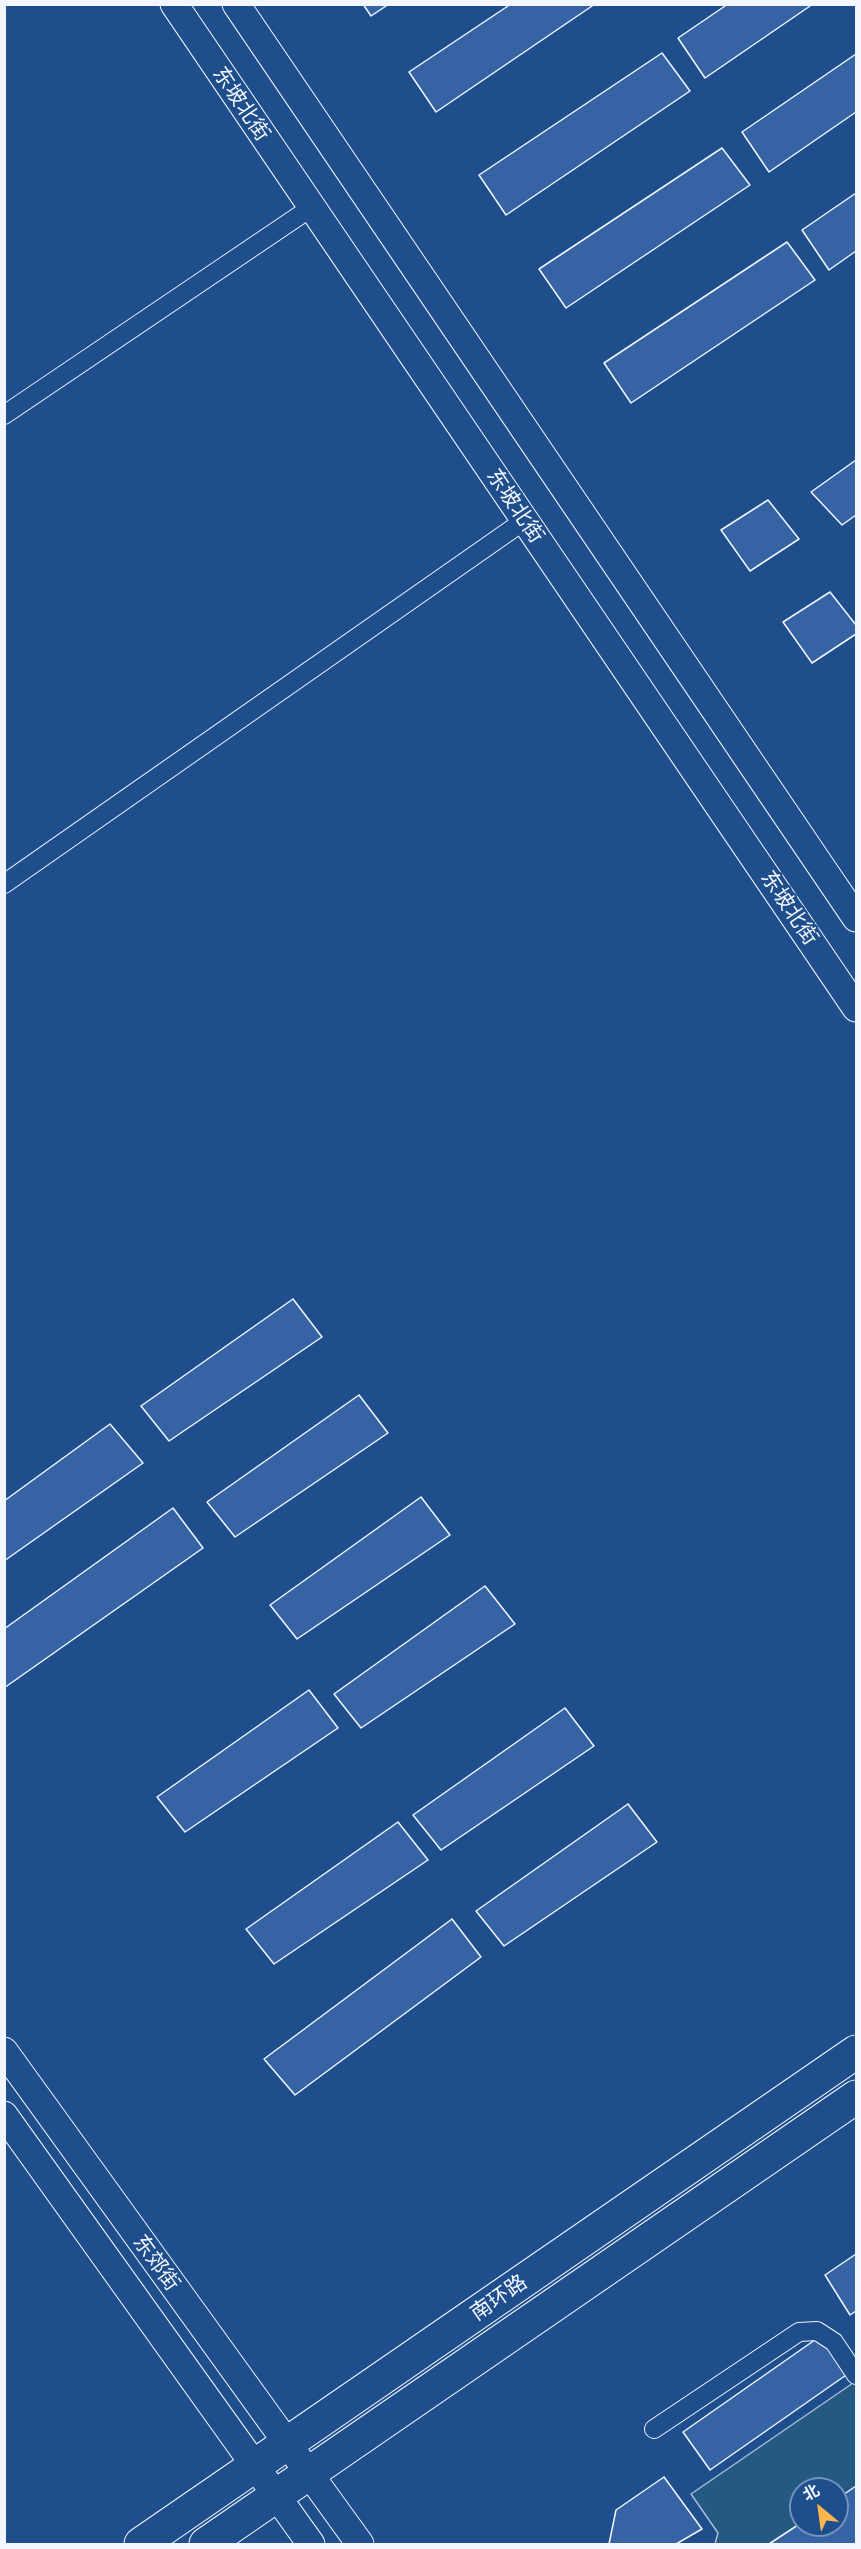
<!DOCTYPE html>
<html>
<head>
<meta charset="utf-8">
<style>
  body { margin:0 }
  #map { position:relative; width:861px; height:2549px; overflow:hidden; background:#1f4e8c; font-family:"Alegreya Sans","Noto Sans SC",sans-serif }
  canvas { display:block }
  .frame { position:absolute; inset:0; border:6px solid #f2f6ff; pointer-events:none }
  .north { position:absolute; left:789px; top:2477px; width:60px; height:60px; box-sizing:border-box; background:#1f4e8c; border:2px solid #7391ba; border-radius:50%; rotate:331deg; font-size:16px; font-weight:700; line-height:24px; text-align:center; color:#f2f6ff }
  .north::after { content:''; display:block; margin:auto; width:21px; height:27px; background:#ffb74d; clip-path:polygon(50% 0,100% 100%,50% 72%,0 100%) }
</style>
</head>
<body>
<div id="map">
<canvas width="861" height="2549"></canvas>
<div class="frame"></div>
<div class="north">北</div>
</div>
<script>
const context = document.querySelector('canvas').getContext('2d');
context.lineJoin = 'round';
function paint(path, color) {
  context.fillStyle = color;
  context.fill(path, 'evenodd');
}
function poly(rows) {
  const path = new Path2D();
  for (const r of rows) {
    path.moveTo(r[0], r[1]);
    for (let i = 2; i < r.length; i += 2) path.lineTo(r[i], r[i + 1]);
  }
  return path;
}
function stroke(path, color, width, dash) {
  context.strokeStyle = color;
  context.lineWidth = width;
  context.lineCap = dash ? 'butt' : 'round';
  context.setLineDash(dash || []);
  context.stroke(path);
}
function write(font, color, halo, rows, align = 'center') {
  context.font = font + ' "Alegreya Sans","Noto Sans SC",sans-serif';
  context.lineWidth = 4.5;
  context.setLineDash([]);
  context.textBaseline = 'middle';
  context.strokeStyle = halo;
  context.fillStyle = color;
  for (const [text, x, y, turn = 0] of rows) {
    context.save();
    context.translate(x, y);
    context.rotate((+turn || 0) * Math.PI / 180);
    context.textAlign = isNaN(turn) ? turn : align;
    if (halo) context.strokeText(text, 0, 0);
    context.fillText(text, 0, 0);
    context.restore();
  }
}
const green = poly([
  [856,2381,856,2544,715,2544,718,2533,691,2494,856,2381],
  [801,2489,837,2489,837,2525,801,2525,801,2489]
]);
paint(green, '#245a82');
stroke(green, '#a8bbd7', 1.5);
const building = poly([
  [363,4,389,4,371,16,363,4],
  [511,4,595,4,436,112,409,72,511,4],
  [728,4,813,4,705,78,678,38,728,4],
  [662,53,690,91,506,215,479,175,662,53],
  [856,54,856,112,769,172,742,132,856,54],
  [722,148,750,185,566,308,539,269,722,148],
  [856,193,856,251,829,270,802,230,856,193],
  [787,242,815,280,631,403,604,363,787,242],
  [856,460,856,515,842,525,811,492,856,460],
  [768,500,799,539,750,571,721,530,768,500],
  [830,592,856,625,856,634,812,663,783,622,830,592],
  [293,1299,322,1337,169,1441,141,1406,293,1299],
  [359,1395,388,1433,235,1537,207,1502,359,1395],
  [110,1424,143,1463,4,1561,4,1501,110,1424],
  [421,1497,450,1535,297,1639,270,1605,421,1497],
  [173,1508,203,1548,4,1688,4,1629,173,1508],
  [485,1586,515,1624,361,1728,334,1694,485,1586],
  [309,1690,338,1728,185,1832,157,1797,309,1690],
  [565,1708,594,1746,441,1850,413,1815,565,1708],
  [628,1804,657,1842,504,1946,476,1911,628,1804],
  [398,1822,428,1860,274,1964,246,1929,398,1822],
  [452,1919,481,1957,295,2095,264,2059,452,1919],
  [856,2254,856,2311,850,2315,825,2275,856,2254],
  [822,2335,849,2373,710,2470,683,2432,822,2335],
  [664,2477,702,2529,676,2544,609,2544,616,2510,664,2477],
  [856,2486,856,2544,769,2544,801,2523,837,2525,837,2499,856,2486]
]);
paint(building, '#3563a3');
stroke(building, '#f2f6ff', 1.5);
const street = poly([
  [4,415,312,207],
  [4,884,525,520],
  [654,2429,799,2332,817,2331,834,2342,856,2375]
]);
const secondary = poly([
  [174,4,856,1008],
  [236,4,856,918],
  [4,2051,360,2544],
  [4,2115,311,2544]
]);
const highway = poly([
  [141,2544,856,2052],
  [206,2544,856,2097]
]);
stroke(street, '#f2f6ff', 20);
stroke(secondary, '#f2f6ff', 29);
stroke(highway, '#f2f6ff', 35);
stroke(street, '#1f4e8c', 18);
stroke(secondary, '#1f4e8c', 27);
stroke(highway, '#1f4e8c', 33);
write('21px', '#f2f6ff', '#1f4e8c', [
  ["东坡北街",241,104,56],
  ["东坡北街",515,506,56],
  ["东坡北街",789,908,56],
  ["东郊街",156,2263,54],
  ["南环路",499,2298,-35]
]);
</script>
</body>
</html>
